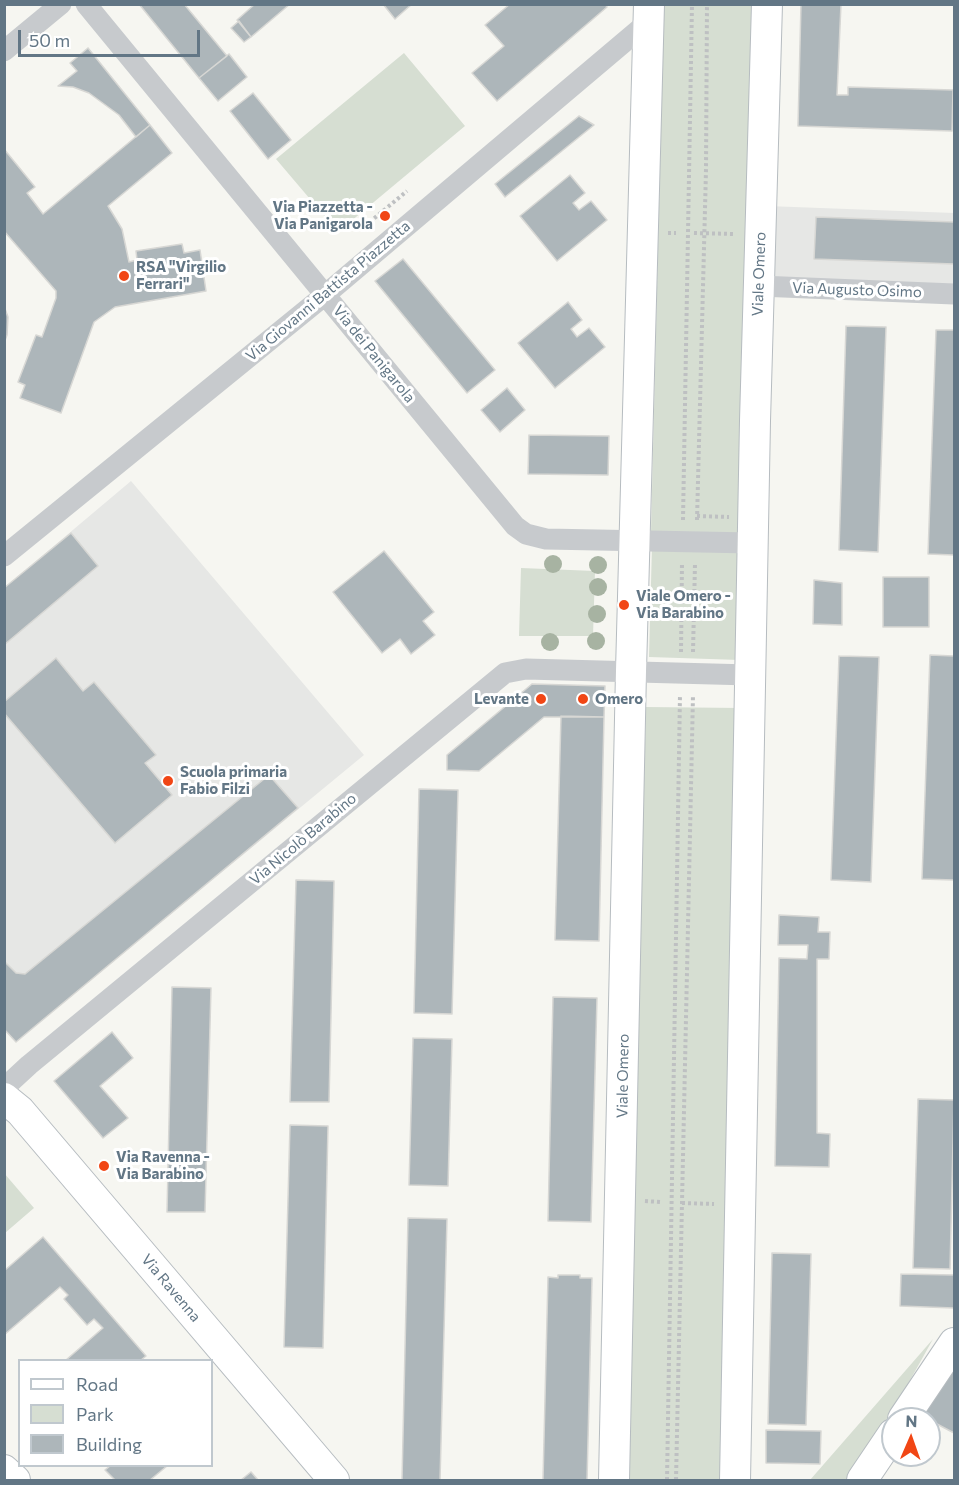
<!DOCTYPE html>
<html>
<head>
<meta charset="utf-8">
<style>
  body { margin:0 }
  #map { position:relative; width:959px; height:1485px; overflow:hidden; background:#f6f6f1; font-family:Commissioner,sans-serif }
  canvas { display:block }
  .frame { position:absolute; inset:0; border:6px solid #627685; pointer-events:none }
  .legend { position:absolute; left:18px; top:1359px; width:195px; height:108px; box-sizing:border-box; background:#fff; border:2px solid #c0c8ce; margin:0; padding:8px 10px; list-style:none; font-size:18px; color:#627685 }
  .legend li { display:flex; align-items:center; gap:12px; height:30px }
  .legend b { width:30px; border:2px solid #c0c8ce }
  .north { position:absolute; left:881px; top:1407px; width:60px; height:60px; box-sizing:border-box; background:#fff; border:2px solid #c0c8ce; border-radius:50%; rotate:2deg; font-size:16px; font-weight:700; line-height:24px; text-align:center; color:#627685 }
  .north::after { content:''; display:block; margin:auto; width:21px; height:27px; background:#f14615; clip-path:polygon(50% 0,100% 100%,50% 72%,0 100%) }
  .scale { position:absolute; left:18px; top:30px; width:182px; height:27px; box-sizing:border-box; border:3px solid #627685; border-top:0; padding-left:8px; font-size:18px; line-height:21px; white-space:nowrap; color:#627685; -webkit-text-stroke:4px #fff; paint-order:stroke }
</style>
</head>
<body>
<div id="map">
<canvas width="959" height="1485"></canvas>
<div class="frame"></div>
<ul class="legend">
<li><b style="height:8px;background:#fff"></b>Road</li>
<li><b style="height:16px;background:#d6ded2"></b>Park</li>
<li><b style="height:16px;background:#adb6ba"></b>Building</li>
</ul>
<div class="north">N</div>
<div class="scale">50 m</div>
</div>
<script>
const context = document.querySelector('canvas').getContext('2d');
context.lineJoin = 'round';
function paint(path, color) {
  context.fillStyle = color;
  context.fill(path, 'evenodd');
}
function poly(rows) {
  const path = new Path2D();
  for (const r of rows) {
    path.moveTo(r[0], r[1]);
    for (let i = 2; i < r.length; i += 2) path.lineTo(r[i], r[i + 1]);
  }
  return path;
}
function stroke(path, color, width, dash) {
  context.strokeStyle = color;
  context.lineWidth = width;
  context.lineCap = dash ? 'butt' : 'round';
  context.setLineDash(dash || []);
  context.stroke(path);
}
function write(font, color, halo, rows, align = 'center') {
  context.font = font + ' Commissioner,sans-serif';
  context.lineWidth = 6;
  context.setLineDash([]);
  context.textBaseline = 'middle';
  context.strokeStyle = halo;
  context.fillStyle = color;
  for (const [text, x, y, turn = 0] of rows) {
    context.save();
    context.translate(x, y);
    context.rotate((+turn || 0) * Math.PI / 180);
    context.textAlign = isNaN(turn) ? turn : align;
    if (halo) context.strokeText(text, 0, 0);
    context.fillText(text, 0, 0);
    context.restore();
  }
}
paint(poly([
  [767,206,954,213,954,289,765,282],
  [131,481,364,755,16,1042,4,1029,4,588]
]), '#e6e7e5');
paint(poly([
  [664,5,756,5,744,534,651,531],
  [404,53,465,126,338,232,276,159],
  [652,546,743,549,740,660,649,657],
  [521,568,595,571,593,636,519,636],
  [646,707,741,708,725,1480,625,1480],
  [4,1173,34,1208,5,1233,4,1233],
  [933,1339,889,1418,848,1480,810,1480]
]), '#d6ded2');
const building = poly([
  [139,4,184,4,227,56,199,78,139,4],
  [255,4,290,4,251,37,237,20,255,4],
  [383,4,412,4,395,19,383,4],
  [510,4,605,4,607,7,497,101,472,73,504,46,485,25,510,4],
  [801,4,841,4,837,95,848,95,848,87,953,90,952,131,798,126,801,4],
  [239,21,251,37,244,42,231,28,239,21],
  [88,48,150,125,136,137,119,115,89,93,73,87,58,86,77,71,70,63,88,48],
  [229,54,247,77,218,101,199,78,229,54],
  [253,93,291,140,268,159,230,111,253,93],
  [579,116,594,125,505,197,495,184,579,116],
  [150,125,172,153,108,206,122,229,129,262,137,260,136,251,182,244,184,253,200,250,206,291,115,307,94,322,61,413,20,398,25,385,18,382,36,335,42,337,56,298,56,291,4,231,4,149,35,187,27,193,43,214,150,125],
  [570,175,585,193,573,203,579,210,591,201,607,220,557,261,520,216,570,175],
  [816,217,954,222,954,264,814,259,816,217],
  [403,259,495,370,467,393,375,281,403,259],
  [568,302,582,320,571,329,577,337,589,328,605,347,555,388,518,343,568,302],
  [4,306,8,317,7,335,4,343,4,306],
  [846,326,886,327,878,552,839,550,846,326],
  [936,330,954,330,954,555,928,554,936,330],
  [507,388,525,410,500,432,481,410,507,388],
  [529,435,609,436,608,475,528,474,529,435],
  [71,533,98,566,4,645,4,588,71,533],
  [384,551,434,612,423,621,435,635,411,654,400,639,382,653,333,592,384,551],
  [883,577,929,577,929,627,883,627,883,577],
  [814,580,842,583,842,625,813,624,814,580],
  [930,655,954,656,954,880,922,879,930,655],
  [839,656,879,657,871,882,831,880,839,656],
  [56,658,83,691,94,682,156,755,145,763,172,795,115,843,4,713,4,702,56,658],
  [532,684,605,686,604,717,544,717,479,771,447,770,447,755,532,684],
  [561,716,604,717,599,941,555,940,561,716],
  [269,775,298,808,16,1042,4,1029,4,961,16,973,25,974,269,775],
  [419,789,458,790,452,1014,414,1013,419,789],
  [296,880,334,881,329,1102,290,1102,296,880],
  [779,915,819,917,818,932,830,932,829,959,817,959,817,1133,830,1134,829,1167,775,1166,779,958,807,959,808,945,778,945,779,915],
  [172,987,211,988,205,1212,167,1212,172,987],
  [553,997,597,998,591,1222,548,1221,553,997],
  [112,1032,133,1058,100,1086,128,1118,103,1138,54,1081,112,1032],
  [413,1038,452,1039,448,1186,409,1185,413,1038],
  [918,1099,954,1100,950,1269,913,1268,918,1099],
  [290,1125,328,1126,323,1348,284,1347,290,1125],
  [408,1218,447,1219,440,1480,402,1480,408,1218],
  [43,1237,146,1356,141,1360,66,1360,103,1328,94,1319,87,1325,64,1299,68,1295,60,1287,4,1335,4,1271,43,1237],
  [772,1253,811,1254,806,1425,768,1424,772,1253],
  [901,1274,954,1275,954,1308,900,1306,901,1274],
  [558,1275,580,1275,580,1278,592,1278,587,1480,543,1480,548,1277,558,1278,558,1275],
  [954,1364,954,1433,920,1415,954,1364],
  [766,1430,821,1431,820,1464,766,1463,766,1430],
  [110,1466,167,1466,150,1480,115,1480,105,1470,110,1466],
  [251,1472,258,1480,241,1480,251,1472]
]);
paint(building, '#adb6ba');
stroke(building, '#d7d7d4', 1.5);
const secondary = poly([
  [4,1098,20,1111,334,1480],
  [903,1419,954,1343],
  [4,1470,15,1480],
  [614,1480,631,671,649,4],
  [735,1480,755,421,767,4],
  [862,1480,893,1434]
]);
stroke(secondary, '#b6bcc0', 32);
stroke(poly([
  [365,226,407,191],
  [668,233,676,233],
  [694,233,735,234],
  [697,516,729,517],
  [683,520,692,4],
  [697,520,706,170,707,4],
  [681,652,682,563],
  [693,652,695,564],
  [645,1201,660,1202],
  [682,1203,714,1204],
  [667,1480,680,695],
  [676,1480,693,695]
]), '#bec0c2', 4, [3, 3]);
stroke(poly([
  [86,4,515,526,526,534,546,539,752,543],
  [4,51,61,4],
  [759,286,954,294],
  [4,556,325,295,648,22],
  [4,1088,29,1065,505,673,526,669,750,675]
]), '#c7cacd', 21);
stroke(secondary, '#fff', 30);
context.fillStyle = '#a7b3a2';
for (const [x, y] of [
  [553,564],
  [598,565],
  [598,587],
  [597,614],
  [596,641],
  [550,642]
]) {
  context.beginPath();
  context.arc(x, y, 9, 0, 2 * Math.PI);
  context.fill();
}
for (const [x, y, r, color] of [
  [385,216,6,"#f14615"],
  [124,276,6,"#f14615"],
  [624,605,6,"#f14615"],
  [541,699,6,"#f14615"],
  [583,699,6,"#f14615"],
  [168,781,6,"#f14615"],
  [104,1166,6,"#f14615"]
]) {
  const dot = new Path2D();
  dot.arc(x, y, r, 0, 2 * Math.PI);
  context.fillStyle = color;
  context.fill(dot);
  stroke(dot, '#fff', 2);
}
write('bold 15px', '#627685', '#fff', [
  ["Via Piazzetta -",373,207,"right"],
  ["Via Panigarola",373,224,"right"],
  ["RSA \"Virgilio",136,267],
  ["Ferrari\"",136,284],
  ["Viale Omero -",636,596],
  ["Via Barabino",636,613],
  ["Levante",529,699,"right"],
  ["Omero",595,699],
  ["Scuola primaria",180,772],
  ["Fabio Filzi",180,789],
  ["Via Ravenna -",116,1157],
  ["Via Barabino",116,1174]
], 'left');
write('15px', '#627685', '#fff', [
  ["Viale Omero",759,274,-88],
  ["Via Augusto Osimo",857,290,2],
  ["Via Giovanni Battista Piazzetta",328,291,-40],
  ["Via dei Panigarola",374,354,51],
  ["Via Nicolò Barabino",303,839,-40],
  ["Viale Omero",623,1076,-89],
  ["Via Ravenna",171,1288,50]
]);
</script>
</body>
</html>
